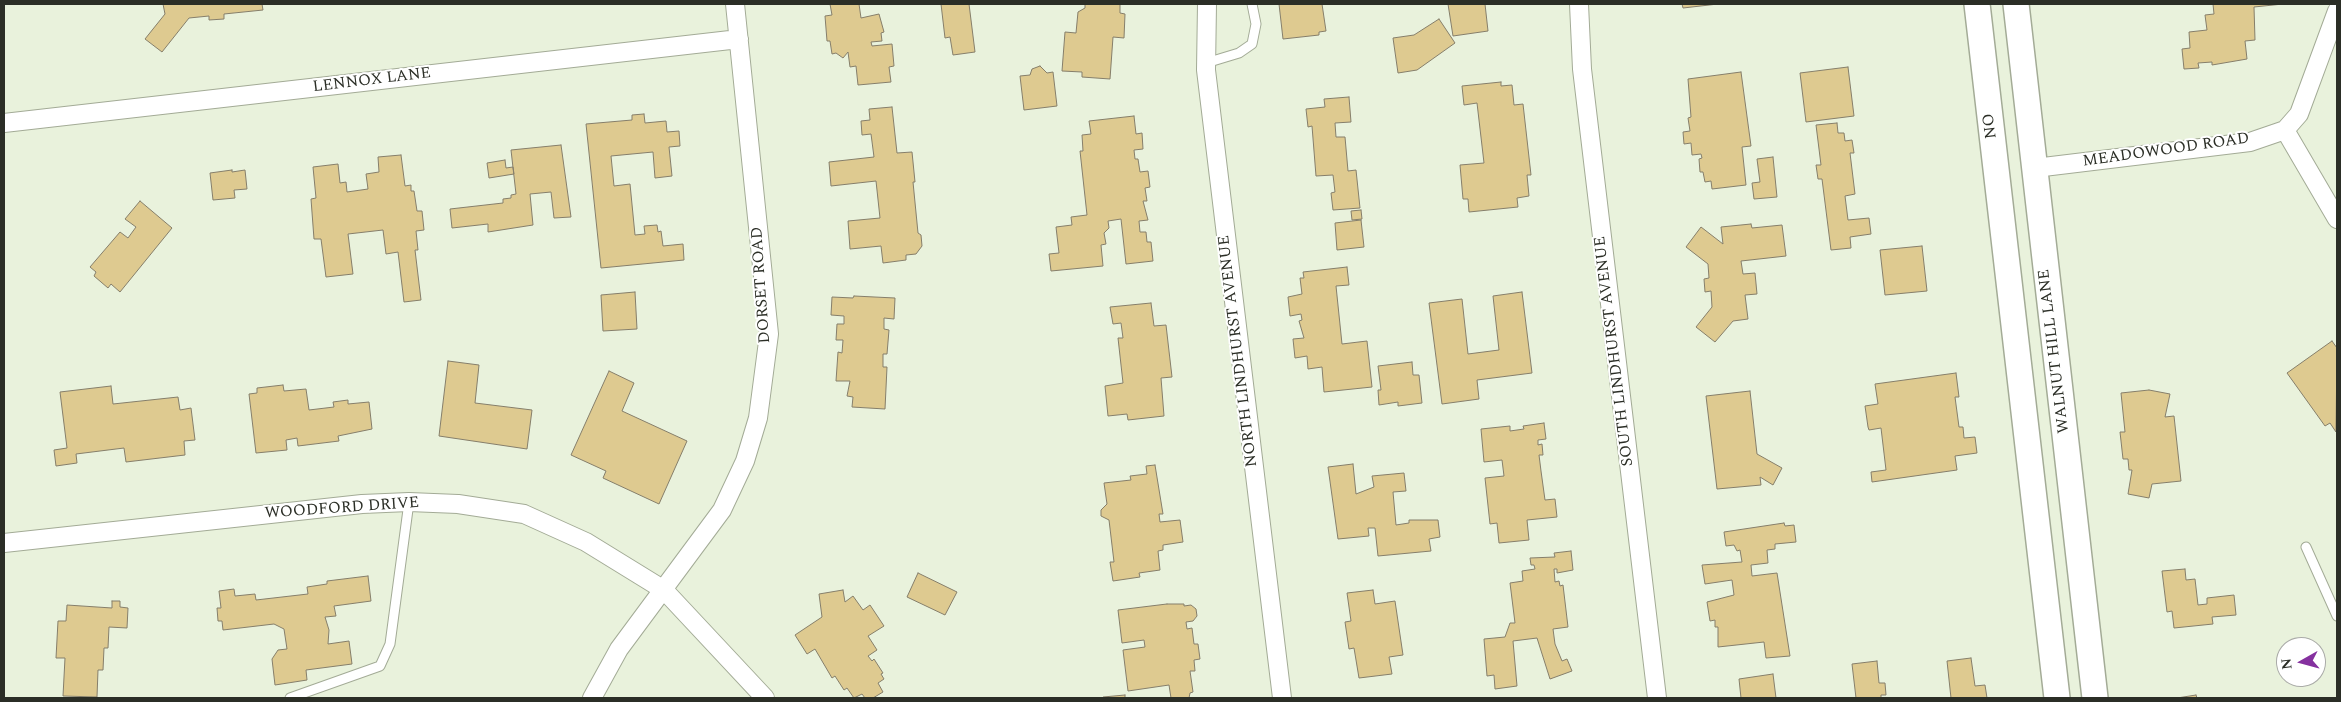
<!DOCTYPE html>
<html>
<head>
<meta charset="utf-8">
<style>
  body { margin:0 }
  #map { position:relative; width:2341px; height:702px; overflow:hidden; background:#e9f2dc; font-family:Spectral,serif }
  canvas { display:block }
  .frame { position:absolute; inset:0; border:5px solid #2b2e26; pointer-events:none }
  .north { position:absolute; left:2276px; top:637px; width:50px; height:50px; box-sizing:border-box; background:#fff; border:1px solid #aaaba8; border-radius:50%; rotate:263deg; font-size:14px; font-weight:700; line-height:20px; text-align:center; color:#2b2e26 }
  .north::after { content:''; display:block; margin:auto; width:18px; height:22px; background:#85319f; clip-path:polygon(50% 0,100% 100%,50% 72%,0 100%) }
</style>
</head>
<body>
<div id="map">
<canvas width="2341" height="702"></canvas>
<div class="frame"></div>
<div class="north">N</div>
</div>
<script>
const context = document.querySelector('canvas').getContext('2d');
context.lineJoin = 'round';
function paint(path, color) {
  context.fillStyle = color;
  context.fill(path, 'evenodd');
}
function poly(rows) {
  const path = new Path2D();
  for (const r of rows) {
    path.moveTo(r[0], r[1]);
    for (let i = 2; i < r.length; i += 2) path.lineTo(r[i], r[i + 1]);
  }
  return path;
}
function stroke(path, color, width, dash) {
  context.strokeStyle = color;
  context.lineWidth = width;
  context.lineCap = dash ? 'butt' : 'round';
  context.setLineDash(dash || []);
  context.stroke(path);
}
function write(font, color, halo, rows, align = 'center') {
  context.font = font + ' Spectral,serif';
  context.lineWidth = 4;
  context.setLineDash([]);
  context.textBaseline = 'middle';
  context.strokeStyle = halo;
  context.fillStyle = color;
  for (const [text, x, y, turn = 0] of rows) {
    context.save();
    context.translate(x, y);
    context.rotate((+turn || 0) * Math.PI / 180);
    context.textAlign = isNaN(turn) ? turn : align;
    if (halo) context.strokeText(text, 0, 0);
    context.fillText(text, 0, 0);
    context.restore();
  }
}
const building = poly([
  [163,4,262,4,263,10,224,14,224,19,209,20,209,16,189,18,162,52,145,39,165,14,163,4],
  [830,4,859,4,861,18,879,14,884,32,881,33,882,41,871,42,872,46,892,44,894,66,889,67,891,82,858,85,856,66,850,67,848,52,843,58,836,53,832,54,830,41,827,41,825,16,832,15,830,4],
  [941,4,969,4,975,52,953,55,950,37,945,38,941,4],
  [1085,4,1120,4,1120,13,1125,14,1124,38,1113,37,1110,79,1082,77,1082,72,1062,71,1065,32,1076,33,1078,12,1085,8,1085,4],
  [1279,4,1322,4,1326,31,1319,32,1319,35,1283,39,1279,4],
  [1448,4,1485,4,1488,31,1453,36,1448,4],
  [1676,4,1718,4,1683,8,1682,4,1676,4],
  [2213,4,2283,4,2254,7,2255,40,2245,41,2247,59,2212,65,2212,62,2198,63,2199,68,2184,69,2182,49,2190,48,2189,32,2207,30,2205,15,2214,14,2213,4],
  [1439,19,1455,43,1417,70,1398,73,1393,38,1414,35,1439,19],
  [1040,66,1047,73,1053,72,1057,106,1024,110,1020,76,1030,75,1032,69,1040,66],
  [1848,67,1854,116,1806,122,1800,73,1848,67],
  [1741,72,1751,146,1742,147,1746,185,1712,189,1711,181,1705,182,1703,172,1700,172,1699,159,1702,158,1701,154,1692,155,1691,143,1684,144,1683,132,1690,131,1688,118,1691,117,1688,79,1741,72],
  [1501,82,1501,86,1512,85,1514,105,1523,104,1531,175,1527,175,1529,196,1517,198,1518,207,1469,212,1468,199,1463,199,1460,165,1484,163,1477,103,1464,105,1462,86,1501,82],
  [1349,97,1351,122,1335,123,1336,137,1345,137,1348,171,1356,170,1360,208,1333,210,1331,193,1335,192,1333,175,1316,176,1312,126,1308,127,1306,109,1325,107,1324,99,1349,97],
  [892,107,897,153,912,152,915,182,913,182,918,233,921,235,922,246,916,254,906,255,906,260,883,263,881,246,850,249,848,221,880,218,876,181,831,186,829,162,874,157,871,134,862,135,861,121,870,120,869,109,892,107],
  [644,114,645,123,666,121,667,132,679,131,680,146,669,147,672,176,655,178,653,152,611,156,614,186,630,184,635,235,645,234,644,226,657,225,658,232,661,231,663,246,683,244,684,260,601,268,586,124,632,120,632,115,644,114],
  [1134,116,1136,134,1142,133,1143,149,1134,150,1135,159,1138,159,1140,172,1148,171,1150,187,1145,188,1147,201,1143,201,1148,220,1139,221,1140,232,1146,232,1147,242,1151,242,1153,261,1126,264,1121,219,1108,221,1109,228,1104,233,1106,244,1101,245,1103,266,1051,271,1049,254,1059,253,1056,227,1072,225,1071,217,1087,215,1080,151,1083,151,1082,135,1091,134,1089,121,1134,116],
  [1837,123,1838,133,1844,133,1845,141,1852,140,1854,153,1850,153,1855,194,1845,196,1848,220,1869,218,1871,234,1850,237,1851,248,1831,250,1822,179,1818,179,1816,165,1821,165,1816,125,1837,123],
  [561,145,571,217,554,218,551,192,530,194,533,225,488,232,488,224,452,228,450,209,503,203,503,199,511,198,511,195,516,194,511,150,561,145],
  [401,155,405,186,411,185,411,191,414,191,417,211,422,211,424,230,416,231,418,250,415,250,421,300,404,302,398,252,386,254,383,230,348,234,353,274,326,277,321,239,314,239,311,199,316,198,313,167,338,164,340,183,346,182,347,192,368,189,366,174,379,172,378,157,401,155],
  [1773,157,1777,197,1754,199,1752,183,1760,182,1757,159,1773,157],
  [505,160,506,168,513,167,514,174,489,178,487,163,505,160],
  [232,170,232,172,245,170,247,189,234,190,235,198,213,200,210,173,232,170],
  [140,201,172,228,120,292,111,284,108,288,94,276,96,272,90,267,120,232,128,238,136,227,125,219,140,201],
  [1361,210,1362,219,1352,220,1351,211,1361,210],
  [1361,220,1364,247,1337,250,1335,223,1361,220],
  [1751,224,1752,228,1782,225,1786,256,1741,261,1743,274,1755,273,1757,294,1745,295,1748,319,1733,321,1715,342,1696,327,1712,307,1711,291,1705,292,1704,279,1709,278,1708,264,1686,247,1701,227,1723,244,1721,227,1751,224],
  [1922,246,1927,291,1885,295,1880,250,1922,246],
  [1347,267,1349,285,1336,286,1342,344,1367,341,1372,387,1324,392,1322,367,1308,369,1307,356,1295,358,1293,339,1304,338,1299,321,1302,320,1301,314,1290,316,1288,297,1302,294,1300,278,1304,278,1303,272,1347,267],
  [635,292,637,329,603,331,601,295,635,292],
  [1522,292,1532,373,1477,380,1479,399,1442,404,1429,303,1462,299,1468,354,1499,350,1493,296,1522,292],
  [854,296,895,298,894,319,884,318,884,329,889,330,887,354,883,354,883,367,887,367,885,409,852,407,853,397,847,396,850,381,836,381,838,352,842,353,843,340,836,340,837,324,844,324,844,316,831,315,832,297,853,298,854,296],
  [1151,303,1154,326,1166,325,1172,377,1161,378,1164,416,1128,420,1127,414,1108,416,1105,386,1123,383,1118,338,1123,338,1121,323,1113,324,1110,307,1151,303],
  [2332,341,2337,348,2336,432,2330,423,2325,426,2287,373,2332,341],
  [448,361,479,365,475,403,532,410,527,449,439,436,448,361],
  [1412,362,1413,375,1419,375,1422,403,1398,406,1398,402,1379,405,1378,390,1381,390,1378,366,1412,362],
  [609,371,634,383,622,411,687,441,659,504,603,478,606,471,571,455,609,371],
  [1956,373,1959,397,1955,397,1959,427,1963,427,1964,438,1975,437,1977,453,1955,456,1957,470,1872,482,1871,472,1886,470,1881,428,1869,430,1868,427,1865,406,1878,404,1875,384,1956,373],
  [283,385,284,391,306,389,309,410,334,407,333,402,348,400,348,404,369,402,372,429,338,436,339,441,298,446,297,438,286,440,287,450,256,453,249,394,257,393,257,388,283,385],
  [111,386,113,404,178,397,180,410,191,408,195,440,184,441,185,455,126,462,124,448,76,454,77,463,56,466,54,450,67,448,60,392,111,386],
  [2149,390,2170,394,2165,417,2174,416,2181,481,2152,484,2149,498,2128,494,2132,470,2129,470,2128,459,2123,459,2120,432,2125,432,2121,393,2149,390],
  [1750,391,1757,454,1782,468,1773,485,1760,477,1761,485,1717,489,1706,396,1750,391],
  [1544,423,1546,439,1538,440,1538,445,1542,444,1543,455,1539,455,1541,471,1545,500,1555,499,1557,517,1527,520,1529,540,1499,543,1497,523,1490,524,1485,478,1504,476,1502,460,1484,462,1481,429,1510,426,1510,431,1524,429,1523,426,1544,423],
  [1353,464,1356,494,1374,487,1372,476,1404,473,1406,491,1393,492,1396,525,1409,523,1409,520,1438,520,1440,537,1429,539,1431,551,1378,556,1375,528,1368,528,1369,536,1338,539,1328,467,1353,464],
  [1155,465,1163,514,1159,514,1160,522,1180,520,1183,542,1163,545,1163,550,1158,551,1160,570,1139,573,1140,577,1113,581,1110,562,1114,562,1109,520,1101,516,1101,510,1107,504,1104,483,1131,480,1130,476,1147,474,1146,466,1155,465],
  [1784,523,1785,526,1794,525,1796,542,1775,544,1775,549,1767,550,1768,563,1751,565,1752,576,1777,573,1790,656,1766,658,1764,642,1718,647,1718,627,1715,627,1715,620,1710,621,1707,602,1734,595,1732,580,1705,584,1702,565,1742,562,1740,550,1737,551,1734,545,1726,546,1724,532,1784,523],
  [1571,551,1573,570,1557,573,1557,569,1554,569,1555,582,1559,581,1560,586,1563,585,1568,627,1553,629,1555,644,1562,661,1567,659,1572,671,1550,679,1537,638,1513,641,1517,686,1495,689,1494,675,1487,676,1484,639,1505,637,1510,623,1515,623,1510,583,1523,581,1522,571,1535,569,1534,565,1531,565,1530,558,1555,557,1554,553,1571,551],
  [2185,569,2186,580,2195,579,2198,605,2207,604,2207,598,2234,595,2236,615,2212,617,2213,624,2174,628,2172,611,2167,612,2162,571,2185,569],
  [918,573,957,592,945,615,907,597,918,573],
  [368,576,371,601,334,606,336,616,325,617,329,630,328,644,349,641,352,664,306,670,307,680,275,685,272,659,278,650,287,649,284,629,274,624,223,630,222,621,218,621,217,608,221,608,219,591,234,589,235,596,255,594,256,600,308,594,307,587,327,584,327,581,368,576],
  [843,590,845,602,853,596,863,610,870,605,884,626,868,636,877,650,868,656,872,661,874,659,883,673,881,674,884,679,878,683,883,692,873,698,865,698,862,694,854,698,847,688,844,690,835,676,832,678,815,649,807,654,795,635,822,617,819,594,843,590],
  [1373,590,1375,604,1395,601,1403,655,1389,657,1392,674,1359,678,1354,648,1349,649,1345,622,1351,621,1347,593,1373,590],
  [112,601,120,601,120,607,128,608,127,628,109,627,108,648,104,648,103,670,98,670,97,697,63,696,65,658,56,658,58,621,66,621,67,605,112,608,112,601],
  [1167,604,1184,604,1184,606,1191,605,1196,609,1197,616,1193,621,1186,622,1187,629,1192,628,1194,644,1198,644,1200,659,1194,660,1195,671,1190,671,1193,692,1190,693,1189,698,1171,698,1169,685,1128,691,1123,650,1145,647,1144,640,1122,643,1118,610,1167,604],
  [1971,658,1975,686,1985,685,1987,698,1951,698,1947,661,1971,658],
  [1877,661,1879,683,1885,683,1886,695,1881,695,1881,698,1856,698,1852,664,1877,661],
  [1773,674,1776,698,1741,698,1739,679,1773,674],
  [1125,695,1125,698,1103,698,1103,697,1125,695],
  [2196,695,2197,698,2177,698,2196,695]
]);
paint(building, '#deca90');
stroke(building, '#857e6a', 1);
const service = poly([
  [1206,63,1239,53,1252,44,1256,24,1252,4],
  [2306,547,2337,616],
  [290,698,380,666,390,644,409,502]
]);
const minor = poly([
  [1207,4,1206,70,1282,698],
  [1579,4,1582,69,1657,698],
  [4,123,739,39],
  [2285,130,2337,219],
  [2035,168,2250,142,2285,130,2299,114,2337,11],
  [4,543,362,504,409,502,458,504,524,514,586,542,664,590,765,698],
  [592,698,619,649,722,510,745,461,758,418,769,334,735,4]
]);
const secondary = poly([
  [1977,4,2057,698],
  [2016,4,2095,698]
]);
stroke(service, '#a3ab96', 11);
stroke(minor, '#a3ab96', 20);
stroke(secondary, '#a3ab96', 28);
stroke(service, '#fff', 9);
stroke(minor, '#fff', 18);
stroke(secondary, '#fff', 25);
write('16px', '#2b2e26', '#fff', [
  ["LENNOX LANE",372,81,-7],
  ["NO",1991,126,-97],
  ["MEADOWOOD ROAD",2166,151,-8],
  ["DORSET ROAD",762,285,-94],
  ["NORTH LINDHURST AVENUE",1239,351,-97],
  ["SOUTH LINDHURST AVENUE",1615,351,-97],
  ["WALNUT HILL LANE",2055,351,-97],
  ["WOODFORD DRIVE",342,509,-4]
]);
</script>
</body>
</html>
